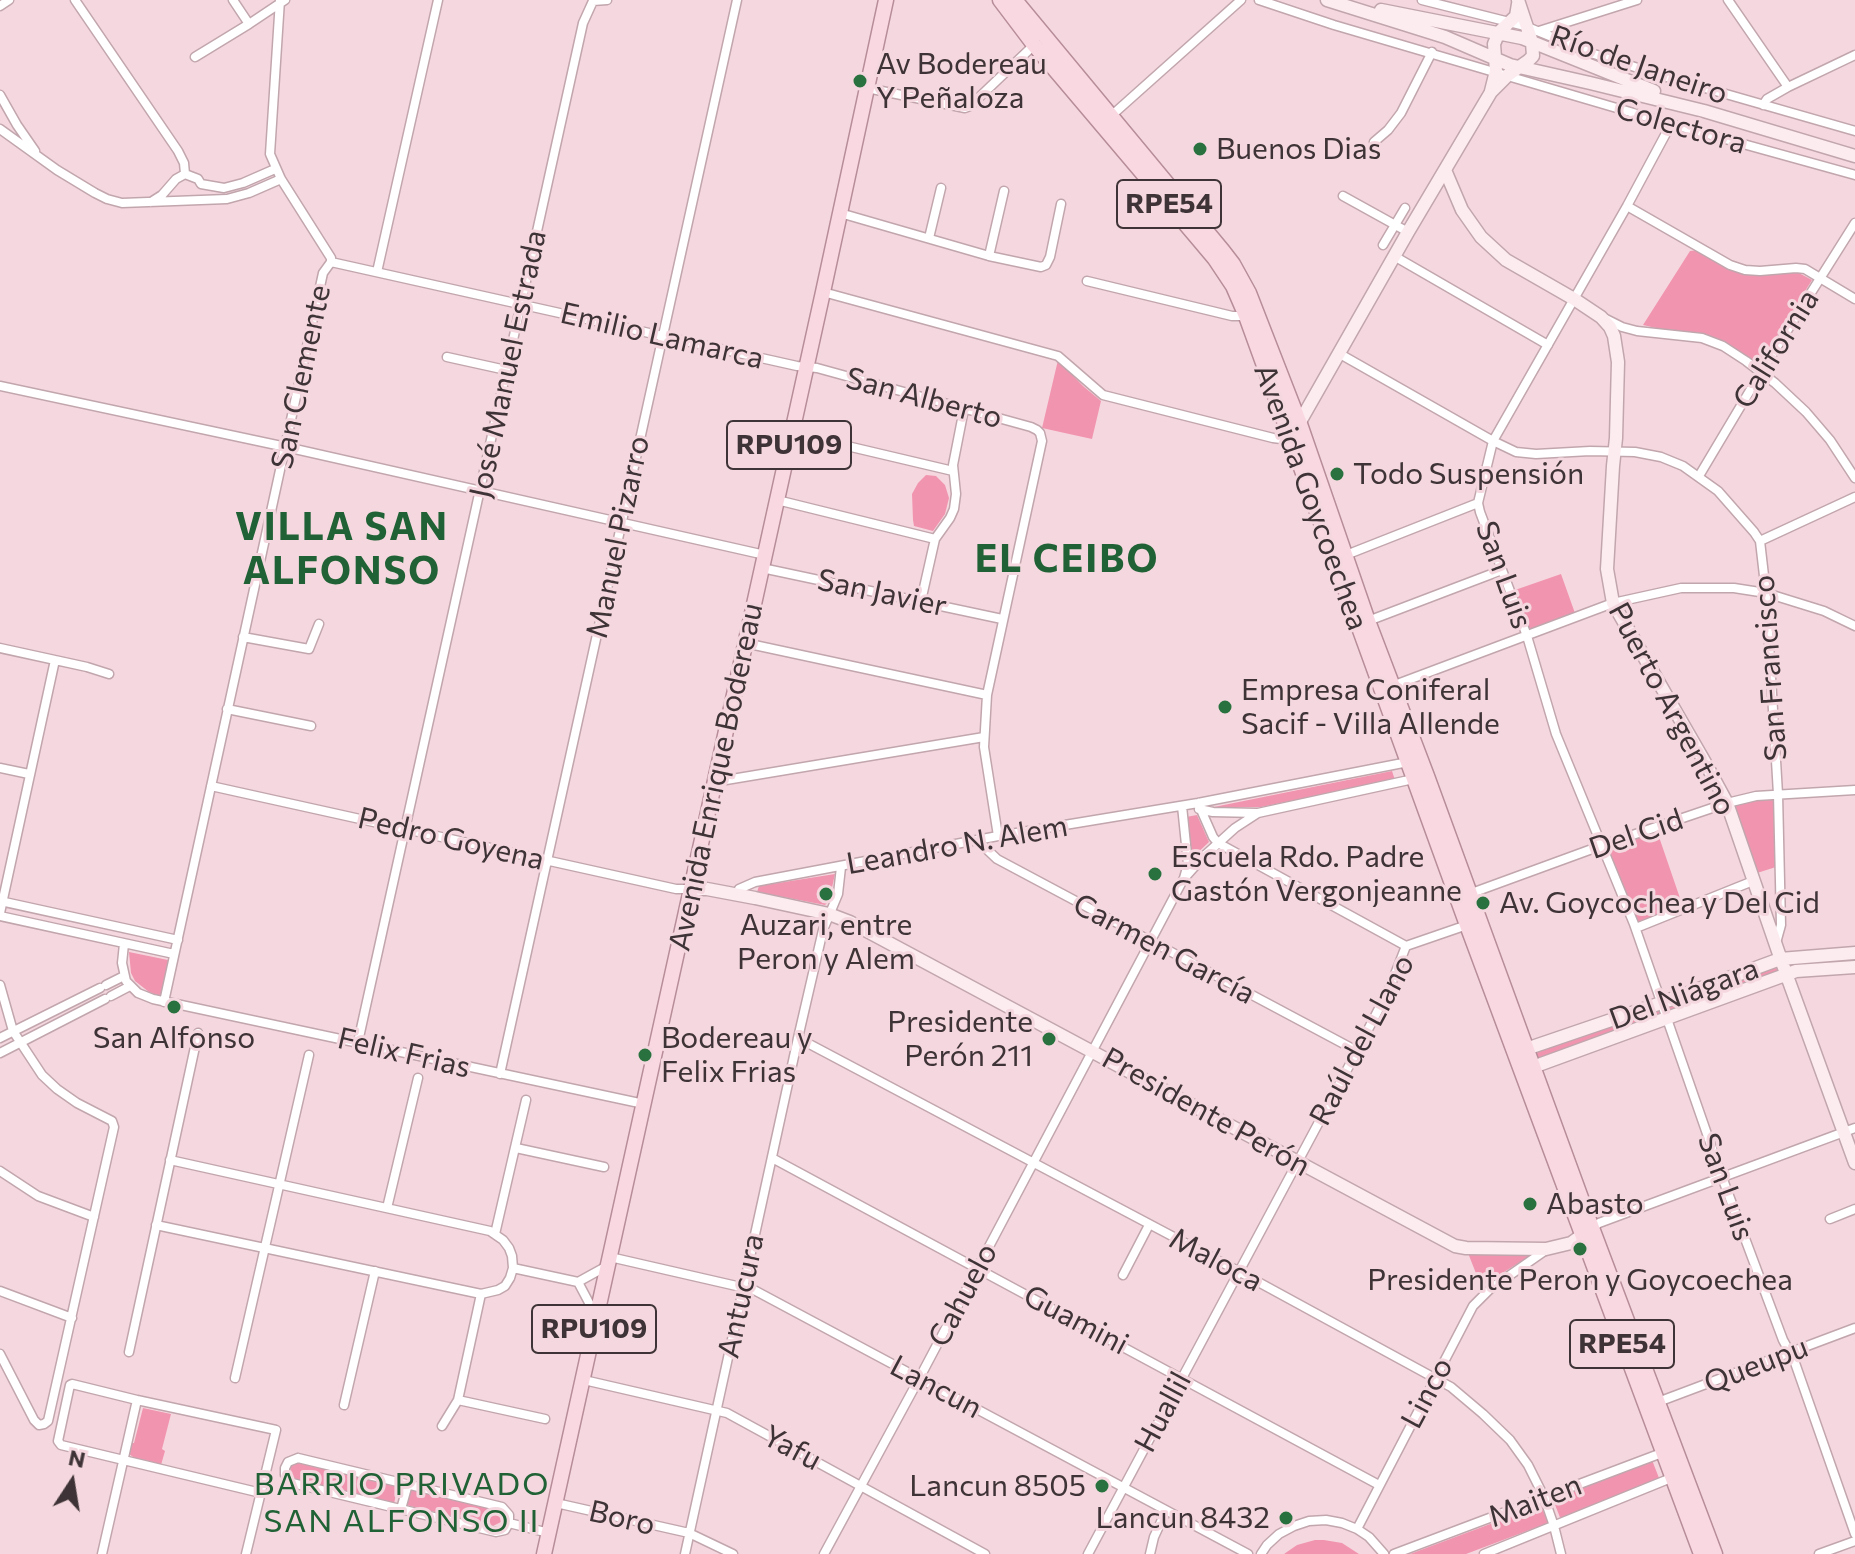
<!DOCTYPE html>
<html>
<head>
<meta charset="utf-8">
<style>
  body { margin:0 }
  #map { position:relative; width:1855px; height:1554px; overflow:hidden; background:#f5d8df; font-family:Commissioner,sans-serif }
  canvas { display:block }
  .north { position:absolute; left:32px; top:1442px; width:80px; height:80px; -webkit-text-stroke:6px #f5d8df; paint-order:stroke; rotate:12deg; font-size:22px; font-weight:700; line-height:32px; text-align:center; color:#3e3336 }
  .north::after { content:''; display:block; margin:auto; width:28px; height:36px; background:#3e3336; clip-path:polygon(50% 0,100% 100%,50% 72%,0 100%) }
</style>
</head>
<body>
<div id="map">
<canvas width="1855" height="1554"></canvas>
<div class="north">N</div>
</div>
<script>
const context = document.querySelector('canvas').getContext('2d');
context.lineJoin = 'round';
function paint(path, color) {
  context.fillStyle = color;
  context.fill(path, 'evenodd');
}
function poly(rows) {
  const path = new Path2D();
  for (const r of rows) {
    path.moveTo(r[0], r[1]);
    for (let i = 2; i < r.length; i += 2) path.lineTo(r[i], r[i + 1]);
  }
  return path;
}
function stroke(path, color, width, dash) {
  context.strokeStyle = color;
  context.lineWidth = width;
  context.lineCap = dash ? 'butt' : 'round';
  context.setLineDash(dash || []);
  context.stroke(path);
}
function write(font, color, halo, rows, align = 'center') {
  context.font = font + ' Commissioner,sans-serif';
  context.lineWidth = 6;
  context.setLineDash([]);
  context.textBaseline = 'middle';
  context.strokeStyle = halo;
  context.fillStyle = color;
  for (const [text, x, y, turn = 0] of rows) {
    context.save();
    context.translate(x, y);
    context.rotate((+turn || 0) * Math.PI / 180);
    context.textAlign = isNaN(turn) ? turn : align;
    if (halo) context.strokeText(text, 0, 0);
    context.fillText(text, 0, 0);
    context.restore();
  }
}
paint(poly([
  [1699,250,1745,273,1797,272,1812,280,1759,365,1726,343,1697,332,1673,332,1643,325,1690,251],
  [1058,360,1083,386,1101,401,1092,439,1042,428],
  [926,475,936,476,945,485,949,498,945,514,933,531,914,526,913,520,912,494,918,483],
  [1561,574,1576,616,1529,632,1515,590],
  [1392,771,1395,780,1261,807,1214,807],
  [1776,796,1779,866,1754,874,1732,804],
  [1197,815,1209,842,1190,860,1186,817],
  [1657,831,1682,904,1638,922,1607,847],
  [835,874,829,901,825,905,757,892,759,886],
  [129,952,168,960,161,997,149,992,135,981,131,973],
  [1778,966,1779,972,1669,1015,1665,1004],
  [1660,1006,1664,1018,1538,1061,1534,1051],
  [1466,1248,1535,1253,1481,1286],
  [143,1408,171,1414,162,1449,165,1451,161,1465,136,1459,129,1454,131,1443,134,1443],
  [298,1460,398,1484,394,1504,298,1480,292,1477,290,1467],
  [1652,1460,1659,1478,1561,1520,1552,1497],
  [411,1488,498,1511,500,1515,501,1522,493,1526,406,1505],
  [1541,1505,1548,1523,1466,1554,1410,1554],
  [1315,1540,1324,1540,1342,1543,1359,1554,1284,1554,1297,1545]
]), '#f194b0');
const street = poly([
  [75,0,178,151,184,163,185,174],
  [233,0,249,24,285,0],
  [280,0,270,154,281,179,331,258,331,262],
  [1259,0,1334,25,1671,124,1855,175],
  [1422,0,1525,26,1594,54,1663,76,1855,131],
  [1728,0,1788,87],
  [0,6,9,0],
  [1539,31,1637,0],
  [195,57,249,24],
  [867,88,965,108,970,106,1034,45],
  [0,95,17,125,35,151],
  [1763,105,1767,99,1788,87,1855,55],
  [1111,116,1241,0],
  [1671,124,1627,206,1493,441,1478,503,1480,512,1527,636,1556,734,1634,924,1722,1177,1783,1340,1794,1360,1855,1534],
  [0,129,57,170,95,193,107,199,122,203,227,199,249,193,281,179],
  [1374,142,1388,130,1401,113,1432,52],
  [1343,196,1408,232],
  [151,202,162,195,176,179,185,174,198,179,201,184,224,188,243,183,275,169],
  [1627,206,1730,265,1745,270,1760,271,1796,268,1805,269,1855,299],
  [840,213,989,256,1041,267,1046,265,1050,257,1061,204],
  [929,238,941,188],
  [1383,245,1405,208],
  [989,256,1004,191],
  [1394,256,1548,345],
  [331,262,797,366,817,368,1031,427,1037,430,1040,433,1042,441,987,695,984,747,998,836],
  [377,272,438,0],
  [1087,281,1232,316,1246,316],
  [823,292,1058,356,1103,395,1273,438,1281,439,1290,435],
  [1606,319,1622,327,1637,331,1702,338,1723,346,1746,361,1775,383,1806,412,1830,440,1855,478],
  [1340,354,1493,441,1516,452,1536,454,1590,451,1635,452,1661,457,1683,466,1718,491,1754,532,1760,541,1766,593,1778,794,1781,925,1776,943],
  [447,357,506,370],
  [0,386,286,447,765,555],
  [792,433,953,471],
  [1699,476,1761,372,1855,223],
  [777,500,935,539],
  [1760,541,1855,497],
  [1346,555,1478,503],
  [762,568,1002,619],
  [921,601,935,539,950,518,954,509,956,494,953,465,964,409],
  [1368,621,1502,570],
  [243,637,309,649,319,624],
  [745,643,987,695],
  [0,648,87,667,109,674],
  [1392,686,1613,603,1681,588,1734,588,1766,593,1824,611,1855,626],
  [227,709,311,726],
  [0,768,29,774],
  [715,780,726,780,984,737],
  [211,786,676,889,691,889],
  [1198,803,1213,837,1218,843,1406,946],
  [1199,809,1213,812,1257,813],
  [977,840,997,859,1357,1051],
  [1187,875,1204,856,1235,828,1258,813,1418,778],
  [1469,894,1603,845,1727,803,1756,796,1855,790],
  [736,895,739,889,755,882,998,836,1198,803,1408,762],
  [0,901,178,940],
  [0,913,55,660],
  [0,916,174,954],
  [1636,928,1753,881],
  [124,944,122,963,126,981,138,993,153,999,644,1104],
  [1406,946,1467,925],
  [0,985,13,1031,42,1075,57,1089,77,1103,112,1121,114,1127,48,1421,44,1424,39,1425,34,1420,0,1354],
  [106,985,124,976],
  [111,996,130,986],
  [164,1002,323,273,331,262],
  [0,1038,100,988],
  [798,1038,1238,1271,1451,1387,1483,1414,1510,1440,1528,1465,1544,1497,1554,1526,1561,1554],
  [358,1042,583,23,593,1,607,0],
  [0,1053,105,999],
  [500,1074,737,0],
  [516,1148,604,1167],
  [772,1158,1379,1485],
  [170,1160,490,1231,503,1240,509,1248,512,1256,513,1268],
  [0,1171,38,1196,94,1217],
  [387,1208,418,1078],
  [1830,1219,1855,1209],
  [156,1225,481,1294],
  [1592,1228,1599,1223,1855,1128],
  [495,1234,526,1100],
  [610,1257,754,1290,1248,1554],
  [1123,1275,1149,1225],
  [578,1282,596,1316],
  [0,1291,72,1318],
  [129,1352,198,1033],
  [235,1378,309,1055],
  [584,1380,727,1413,985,1554],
  [458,1400,545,1419],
  [1658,1402,1855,1328],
  [344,1405,375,1271],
  [442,1426,458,1400,481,1294,498,1290,505,1286,510,1278,513,1268,578,1282,607,1266],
  [298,1458,502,1507,509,1515,509,1523,505,1530,496,1532,292,1483,285,1475,285,1468,288,1462,298,1458],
  [556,1503,689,1533,733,1554],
  [401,1509,408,1484],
  [509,1523,549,1533],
  [1357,1529,1473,1306,1490,1289,1546,1250],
  [102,1554,137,1400],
  [246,1554,276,1430,137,1400,72,1384,70,1385,58,1441,61,1445,261,1493],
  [685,1554,798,1038,823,930,838,894,841,867],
  [824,1554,920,1377,1184,878,1188,864,1182,806],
  [1088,1554,1357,1051,1390,987,1406,946],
  [1150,1554,1154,1537,1166,1511],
  [1261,1554,1267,1545,1279,1534,1294,1526,1309,1521,1326,1520,1342,1523,1357,1529,1369,1537,1384,1554],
  [1394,1554,1667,1451],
  [1484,1554,1676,1476],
  [1819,1554,1855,1541]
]);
const secondary = poly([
  [1327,0,1445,37,1510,65,1590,83,1704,111,1855,156],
  [1381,10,1522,38,1654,91],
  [1491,91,1496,71,1494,44,1499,32,1516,16,1518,4],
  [1445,170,1462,210,1481,237,1506,260,1574,299,1601,317,1610,327,1614,336,1618,362,1616,438,1613,466,1607,569,1613,603,1707,766,1727,803,1779,954,1855,1163],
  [1297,427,1408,232,1491,92,1508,75,1528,61,1533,56,1532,42,1518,0],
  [691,889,707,889,755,898,829,914,850,922,1455,1246,1466,1248,1546,1249,1571,1243,1589,1230],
  [1525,1058,1526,1049,1661,1003,1780,959,1855,953],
  [1526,1061,1533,1067,1796,971,1855,967]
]);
const primary = poly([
  [1000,0,1034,45,1199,240,1215,259,1233,286,1246,316,1467,925,1701,1554],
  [1015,0,1223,251,1233,264,1249,293,1300,424,1368,621,1427,776,1592,1228,1715,1554],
  [544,1554,823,292,886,0]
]);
stroke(street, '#c2a6ad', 11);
stroke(secondary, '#c2a6ad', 15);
stroke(primary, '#b68d98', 17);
stroke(street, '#fff', 8);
stroke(secondary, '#fcecf0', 12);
stroke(primary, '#fad8e1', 14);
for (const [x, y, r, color] of [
  [860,81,8,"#29723f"],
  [1200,149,8,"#29723f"],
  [1337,474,8,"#29723f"],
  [1225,707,8,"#29723f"],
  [1155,874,8,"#29723f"],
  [826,894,8,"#29723f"],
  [1483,903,8,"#29723f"],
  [174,1007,8,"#29723f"],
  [1049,1039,8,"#29723f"],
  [645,1055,8,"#29723f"],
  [1530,1204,8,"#29723f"],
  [1580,1249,8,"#29723f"],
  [1102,1486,8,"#29723f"],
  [1286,1518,8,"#29723f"]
]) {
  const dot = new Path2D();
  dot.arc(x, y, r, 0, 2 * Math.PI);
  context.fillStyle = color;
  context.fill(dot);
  stroke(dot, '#f5d8df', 3);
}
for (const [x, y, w] of [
  [1169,204,104],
  [789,445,124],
  [594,1329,124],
  [1622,1344,104]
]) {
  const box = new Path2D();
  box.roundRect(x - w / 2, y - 24, w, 48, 6);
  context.fillStyle = '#f5d8df';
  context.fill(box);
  stroke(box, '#3e3336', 2);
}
write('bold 28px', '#3e3336', null, [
  ["RPE54",1169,204],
  ["RPU109",789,445],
  ["RPU109",594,1329],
  ["RPE54",1622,1344]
]);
write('30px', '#3e3336', '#f5d8df', [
  ["Av Bodereau",876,64],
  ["Y Peñaloza",876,98],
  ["Buenos Dias",1216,149],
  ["Todo Suspensión",1353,474],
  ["Empresa Coniferal",1241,690],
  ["Sacif - Villa Allende",1241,724],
  ["Escuela Rdo. Padre",1171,857],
  ["Gastón Vergonjeanne",1171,891],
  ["Av. Goycochea y Del Cid",1499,903],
  ["Auzari, entre",826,925,"center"],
  ["Peron y Alem",826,959,"center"],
  ["Presidente",1033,1022,"right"],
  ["Perón 211",1033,1056,"right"],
  ["San Alfonso",174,1038,"center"],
  ["Bodereau y",661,1038],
  ["Felix Frias",661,1072],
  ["Abasto",1546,1204],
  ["Presidente Peron y Goycoechea",1580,1280,"center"],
  ["Lancun 8505",1086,1486,"right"],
  ["Lancun 8432",1270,1518,"right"]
], 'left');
write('30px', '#3e3336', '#f5d8df', [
  ["Río de Janeiro",1639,65,19],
  ["Colectora",1681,126,16],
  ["Emilio Lamarca",662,336,13],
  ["California",1776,349,-58],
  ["José Manuel Estrada",508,364,-78],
  ["San Clemente",301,377,-78],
  ["San Alberto",924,398,15],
  ["Avenida Goycoechea",1311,497,70],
  ["Manuel Pizarro",618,537,-78],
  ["San Luis",1504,575,70],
  ["San Javier",882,593,12],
  ["San Francisco",1770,668,-94],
  ["Puerto Argentino",1672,709,62],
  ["Avenida Enrique Bodereau",716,777,-78],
  ["Del Cid",1636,834,-19],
  ["Pedro Goyena",451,839,13],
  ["Leandro N. Alem",957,845,-10],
  ["Carmen García",1164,949,28],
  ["Del Niágara",1684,994,-20],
  ["Raúl del Llano",1362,1040,-62],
  ["Felix Frias",404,1053,13],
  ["Presidente Perón",1206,1112,29],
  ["San Luis",1726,1187,70],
  ["Maloca",1216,1260,28],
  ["Cahuelo",963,1295,-62],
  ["Antucura",741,1296,-78],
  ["Guamini",1076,1320,28],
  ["Queupu",1756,1365,-21],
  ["Lancun",936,1387,28],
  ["Linco",1427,1393,-62],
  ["Huallil",1163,1412,-62],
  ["Yafu",792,1448,28],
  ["Maiten",1535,1501,-21],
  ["Boro",622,1518,13]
]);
context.letterSpacing = '2px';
write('32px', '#206235', '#f5d8df', [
  ["BARRIO PRIVADO",402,1484],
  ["SAN ALFONSO II",402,1521]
]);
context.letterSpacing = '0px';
context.letterSpacing = '2px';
write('bold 38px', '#206235', '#f5d8df', [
  ["VILLA SAN",342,527],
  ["ALFONSO",342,571],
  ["EL CEIBO",1067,559]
]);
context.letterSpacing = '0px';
</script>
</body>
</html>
